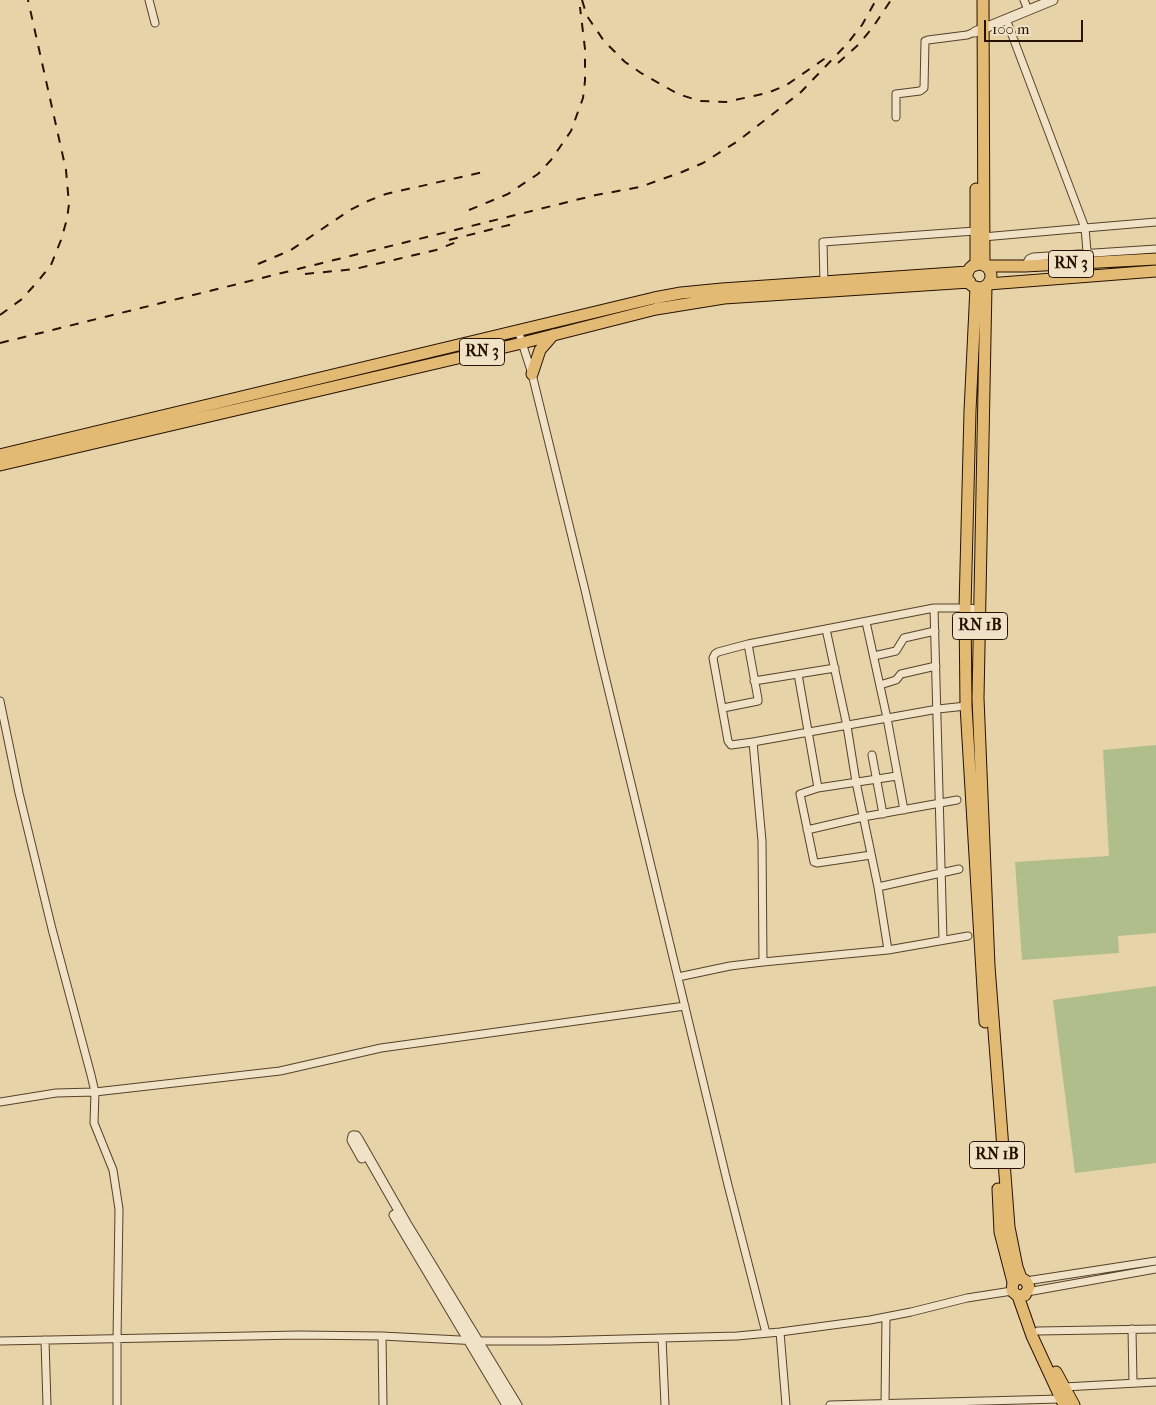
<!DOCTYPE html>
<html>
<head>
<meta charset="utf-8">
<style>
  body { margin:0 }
  #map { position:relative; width:1156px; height:1405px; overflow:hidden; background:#e6d3a7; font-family:"IM FELL French Canon",serif }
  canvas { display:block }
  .scale { position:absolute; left:984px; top:20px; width:99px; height:22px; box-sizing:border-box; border:2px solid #271200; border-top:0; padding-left:6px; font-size:15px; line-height:18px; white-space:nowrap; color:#271200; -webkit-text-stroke:4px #efe2c6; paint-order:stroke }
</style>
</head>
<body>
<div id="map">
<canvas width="1156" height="1405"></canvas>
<div class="scale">100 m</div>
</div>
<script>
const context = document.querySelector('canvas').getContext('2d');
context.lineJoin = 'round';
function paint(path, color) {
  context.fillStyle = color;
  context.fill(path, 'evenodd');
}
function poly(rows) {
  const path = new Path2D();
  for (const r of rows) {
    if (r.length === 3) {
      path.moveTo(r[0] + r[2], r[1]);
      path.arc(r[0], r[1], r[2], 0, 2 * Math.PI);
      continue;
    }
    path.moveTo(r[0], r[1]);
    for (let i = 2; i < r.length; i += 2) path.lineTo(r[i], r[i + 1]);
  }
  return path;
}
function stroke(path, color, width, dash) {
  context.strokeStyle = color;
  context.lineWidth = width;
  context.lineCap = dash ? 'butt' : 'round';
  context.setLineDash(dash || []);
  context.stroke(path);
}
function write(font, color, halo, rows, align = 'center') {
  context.font = font + ' "IM FELL French Canon",serif';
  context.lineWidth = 4;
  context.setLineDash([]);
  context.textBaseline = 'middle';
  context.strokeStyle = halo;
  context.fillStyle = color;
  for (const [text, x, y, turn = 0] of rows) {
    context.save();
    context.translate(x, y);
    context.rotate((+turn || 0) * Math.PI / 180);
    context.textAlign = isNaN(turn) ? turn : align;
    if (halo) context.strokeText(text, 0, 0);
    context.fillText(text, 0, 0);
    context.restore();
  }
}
paint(poly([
  [1156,745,1156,933,1118,936,1119,953,1022,960,1015,862,1109,856,1103,750],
  [1156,986,1156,1163,1075,1173,1053,1000]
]), '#b0be8c');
const minor = poly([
  [149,0,155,23],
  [1024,0,1028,10],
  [1006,19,1085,228,1156,222],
  [896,117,896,94,920,91,924,88,925,41,928,40,967,35,975,32],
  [983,237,1085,228,1088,263],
  [1025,266,1029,259,1033,257,1156,249],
  [824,284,823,242,975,231],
  [518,330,532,374,585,590,601,659,728,1185,766,1333],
  [934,608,943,940],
  [866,622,887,718,904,810],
  [874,656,896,651,904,638,935,631],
  [798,674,818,788],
  [754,681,835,668],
  [880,685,896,680,901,674,936,666],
  [0,701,19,793,52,929,91,1075,95,1092,94,1123,113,1170,119,1209,117,1340,117,1405],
  [723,708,758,701,758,699,748,644],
  [753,742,731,745,728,741,713,658,715,654,718,652,748,644,826,629],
  [872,755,883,814],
  [807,830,863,817,957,800],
  [871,855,817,863,814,862,800,794,818,788,897,776],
  [878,887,959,869],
  [968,936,888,950,878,887,856,782,847,726,826,629,934,608,965,608,980,609],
  [763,962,762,841,753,742,938,709,966,706],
  [678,977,730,966,763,962,888,950],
  [0,1102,56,1093,95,1092,280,1071,381,1048,685,1006],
  [1026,1281,1156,1261],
  [1027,1292,1156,1269],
  [1132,1329,1133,1383],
  [1038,1331,1156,1329],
  [780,1332,786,1405],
  [382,1336,383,1405],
  [662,1338,665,1405],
  [45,1340,47,1405],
  [0,1341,299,1335,382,1336,479,1341,549,1341,737,1336,780,1332,870,1320,911,1312,967,1298,1012,1291],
  [1064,1387,1156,1382],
  [885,1404,886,1317],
  [830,1405,1060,1399]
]);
const tertiary = poly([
  [975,32,1053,0],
  [353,1136,356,1136,358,1139,406,1223,517,1405],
  [353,1136,352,1140,362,1158],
  [394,1215,507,1405]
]);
const primary = poly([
  [983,0,984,265],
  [976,189,976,265],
  [986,286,978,698,989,966,1009,1227,1017,1267,1021,1278,1026,1281,1029,1287,1025,1295,1018,1296],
  [976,287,970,411,965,608,966,706,985,1022],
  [998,1189,1000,1232,1013,1282],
  [1019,1278,1013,1282,1012,1291,1018,1296,1032,1336,1064,1405],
  [1056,1372,1074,1405]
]);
const trunk = poly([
  [979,276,12],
  [985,266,1025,266,1156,259],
  [988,284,1156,271],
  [532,374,540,350,553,335],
  [0,455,654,298,681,293,722,289,968,272],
  [0,465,522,343,656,309,724,298,970,282]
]);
stroke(minor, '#57422a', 9);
stroke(tertiary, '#57422a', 11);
stroke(primary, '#271200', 13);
stroke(trunk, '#271200', 13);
stroke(minor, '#efe2c6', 7);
stroke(tertiary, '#efe2c6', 9);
stroke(primary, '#e3ba74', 11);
stroke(trunk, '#e3ba74', 11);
stroke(poly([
  [582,0,587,16,604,41,625,62,641,73,678,94,700,101,726,102,767,93,785,86,830,55],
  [838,63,859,44,873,27,891,0],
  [469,210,508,194,538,174,551,160,571,131,583,98,585,81,585,49,580,7],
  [449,240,517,223],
  [258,264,291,250,350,210,368,201,386,194,483,172],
  [305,274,355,269,436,250,459,241],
  [0,315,22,299,39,280,51,265,61,240,67,219,69,204,66,170,28,0],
  [0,343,596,195,640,187,682,172,703,163,738,141,801,92,847,44,862,25,876,0]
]), '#271200', 2, [9, 9]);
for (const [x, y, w] of [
  [1071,264,45],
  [482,352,45],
  [980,626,55],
  [997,1155,55]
]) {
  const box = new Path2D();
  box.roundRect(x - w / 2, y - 13.5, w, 27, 4);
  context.fillStyle = '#efe2c6';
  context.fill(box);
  stroke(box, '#271200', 1);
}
write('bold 16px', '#271200', null, [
  ["RN 3",1071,264],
  ["RN 3",482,352],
  ["RN 1B",980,626],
  ["RN 1B",997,1155]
]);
</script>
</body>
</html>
